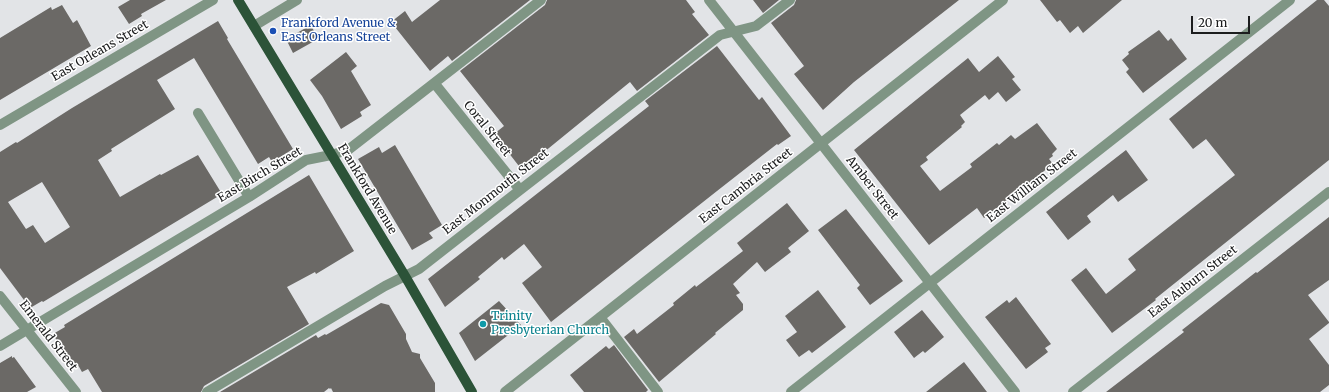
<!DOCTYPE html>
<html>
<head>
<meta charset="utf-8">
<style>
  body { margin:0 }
  #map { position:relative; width:1329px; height:392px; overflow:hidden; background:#e2e4e7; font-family:Merriweather,serif }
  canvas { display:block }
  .scale { position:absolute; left:1191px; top:16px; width:59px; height:18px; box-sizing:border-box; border:2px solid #1c1d1e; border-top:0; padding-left:5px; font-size:12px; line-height:14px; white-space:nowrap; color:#1c1d1e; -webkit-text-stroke:3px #fff; paint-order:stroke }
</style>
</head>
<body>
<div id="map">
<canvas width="1329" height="392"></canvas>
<div class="scale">20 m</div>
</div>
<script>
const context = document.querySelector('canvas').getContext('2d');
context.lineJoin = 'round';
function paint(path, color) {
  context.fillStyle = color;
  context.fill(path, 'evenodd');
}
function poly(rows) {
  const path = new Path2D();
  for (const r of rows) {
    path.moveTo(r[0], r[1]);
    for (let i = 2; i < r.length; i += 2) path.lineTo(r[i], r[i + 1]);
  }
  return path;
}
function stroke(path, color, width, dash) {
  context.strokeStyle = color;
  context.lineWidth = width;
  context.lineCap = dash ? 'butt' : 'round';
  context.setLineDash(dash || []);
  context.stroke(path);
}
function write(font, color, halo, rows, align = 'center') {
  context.font = font + ' Merriweather,serif';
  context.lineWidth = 3;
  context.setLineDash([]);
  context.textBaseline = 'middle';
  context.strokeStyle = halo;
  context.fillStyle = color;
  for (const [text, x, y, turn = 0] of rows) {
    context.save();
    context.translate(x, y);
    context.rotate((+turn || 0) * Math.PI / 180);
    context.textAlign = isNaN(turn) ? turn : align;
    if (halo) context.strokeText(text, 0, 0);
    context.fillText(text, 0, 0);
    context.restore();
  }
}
paint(poly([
  [130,0,166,0,141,14,142,16,129,24,118,7],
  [440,0,530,0,452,61,448,56,430,71,391,22,405,11,412,22],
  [547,0,686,0,695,12,692,14,709,35,637,91,630,82,522,170,494,134,504,126,460,71,545,5],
  [753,0,779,0,763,13],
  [796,0,959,0,854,82,823,110,794,74,804,66,771,23,794,5],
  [1040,0,1122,0,1083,33,1078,26,1070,33,1060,20,1057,22],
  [1317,0,1324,0,1329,6,1329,160,1155,299,1156,300,1112,333,1071,280,1086,268,1106,294,1136,270,1128,259,1235,175,1206,139,1193,149,1169,119],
  [62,5,73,23,77,20,91,46,0,100,0,38,51,7,52,10],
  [218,21,228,38,227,39,293,149,272,162,269,157,258,164,194,58,157,80,175,109,111,149,112,151,98,160,120,197,160,174,161,175,198,155,222,194,43,302,42,301,30,308,0,268,0,152,16,142,17,143,72,108],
  [42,182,70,227,45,243,33,225,26,229,8,202],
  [311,25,318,39,293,53,286,39],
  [1159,30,1168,41,1171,38,1187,59,1143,93,1126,72,1129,69,1122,60,1129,54,1128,52],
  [717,46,759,100,762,97,791,136,778,145,777,144,717,191,551,322,522,283,542,267,524,244,504,260,502,257,478,277,480,279,445,307,428,279,649,106,645,101],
  [346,52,357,66,351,71,371,105,360,112,362,116,341,129,322,96,310,80],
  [998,56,1015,77,1012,79,1021,90,1006,102,998,92,989,100,985,95,960,115,965,122,961,126,962,127,926,157,928,160,920,166,940,191,972,167,970,164,997,143,999,145,1011,135,1015,139,1037,123,1057,149,1052,154,1053,156,1049,159,1053,164,984,218,977,208,929,245,854,150,968,58,979,72],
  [395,145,442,225,429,233,433,238,412,250,358,159,379,147,382,153],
  [1126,150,1148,180,1118,202,1113,195,1087,216,1091,222,1068,240,1046,212],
  [309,175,354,251,316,274,315,272,287,287,309,324,204,386,201,392,102,392,88,369,82,372,78,365,76,366,68,355,66,356,53,334,65,327,64,325],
  [787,203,809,231,788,248,791,252,765,272,757,262,733,284,740,293,736,295,743,304,743,310,715,333,716,334,659,382,624,337,634,329,637,334,674,305,673,303,695,285,696,287,743,251,737,243],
  [846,209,903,281,870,305,857,288,860,285,818,230],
  [1329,217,1329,280,1308,295,1329,322,1329,323,1309,339,1329,365,1329,385,1320,392,1106,392,1184,332,1182,330,1256,272,1257,273],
  [818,290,846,327,812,353,809,350,799,357,786,340,797,332,785,316],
  [1016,297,1051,344,1045,348,1048,352,1026,369,985,317,1007,300,1009,303],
  [499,301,521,325,475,361,459,333],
  [381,303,389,305,406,334,406,339,412,352,420,354,420,358,435,383,435,392,333,392,331,388,330,389,329,388,324,392,220,392,316,335,318,338,325,334,326,335],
  [922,310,944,337,925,353,923,351,914,358,894,332],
  [614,345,648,390,646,392,584,392,570,375,606,346,609,349],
  [12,356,12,358,14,357,36,387,27,392,0,392,0,363],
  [964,362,987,392,926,392]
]), '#6b6966');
stroke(poly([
  [709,0,1015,392],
  [254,26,297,0],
  [435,84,520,190],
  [198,113,249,197],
  [0,125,213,0],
  [0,296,76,392],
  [600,317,658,392],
  [0,346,249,197,306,160,331,155,348,150,541,0],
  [207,392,385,286,419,269,520,190,720,35,756,26,790,0],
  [505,392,1003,0],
  [791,392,1290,0],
  [1073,392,1329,192]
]), '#7f9584', 10);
stroke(poly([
  [238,0,405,276,472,392]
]), '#2c5338', 10);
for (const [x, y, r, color] of [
  [273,31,4,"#1a4fb4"],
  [483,324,4,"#0f9aa8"]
]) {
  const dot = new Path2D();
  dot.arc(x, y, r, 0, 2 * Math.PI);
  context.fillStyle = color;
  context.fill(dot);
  stroke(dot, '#fff', 1.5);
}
write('12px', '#164399', '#fff', [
  ["Frankford Avenue &",281,24],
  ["East Orleans Street",281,38]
], 'left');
write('12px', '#1c1d1e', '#fff', [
  ["East Orleans Street",100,51,-30],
  ["Coral Street",487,129,51],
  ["East Birch Street",260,175,-31],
  ["East Cambria Street",746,186,-38],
  ["East William Street",1032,186,-38],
  ["Amber Street",872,188,52],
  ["Frankford Avenue",367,189,59],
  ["East Monmouth Street",496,192,-38],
  ["East Auburn Street",1193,282,-38],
  ["Emerald Street",48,336,52]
]);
write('12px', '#0d838f', '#fff', [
  ["Trinity",491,317],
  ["Presbyterian Church",491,331]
], 'left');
</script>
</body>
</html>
